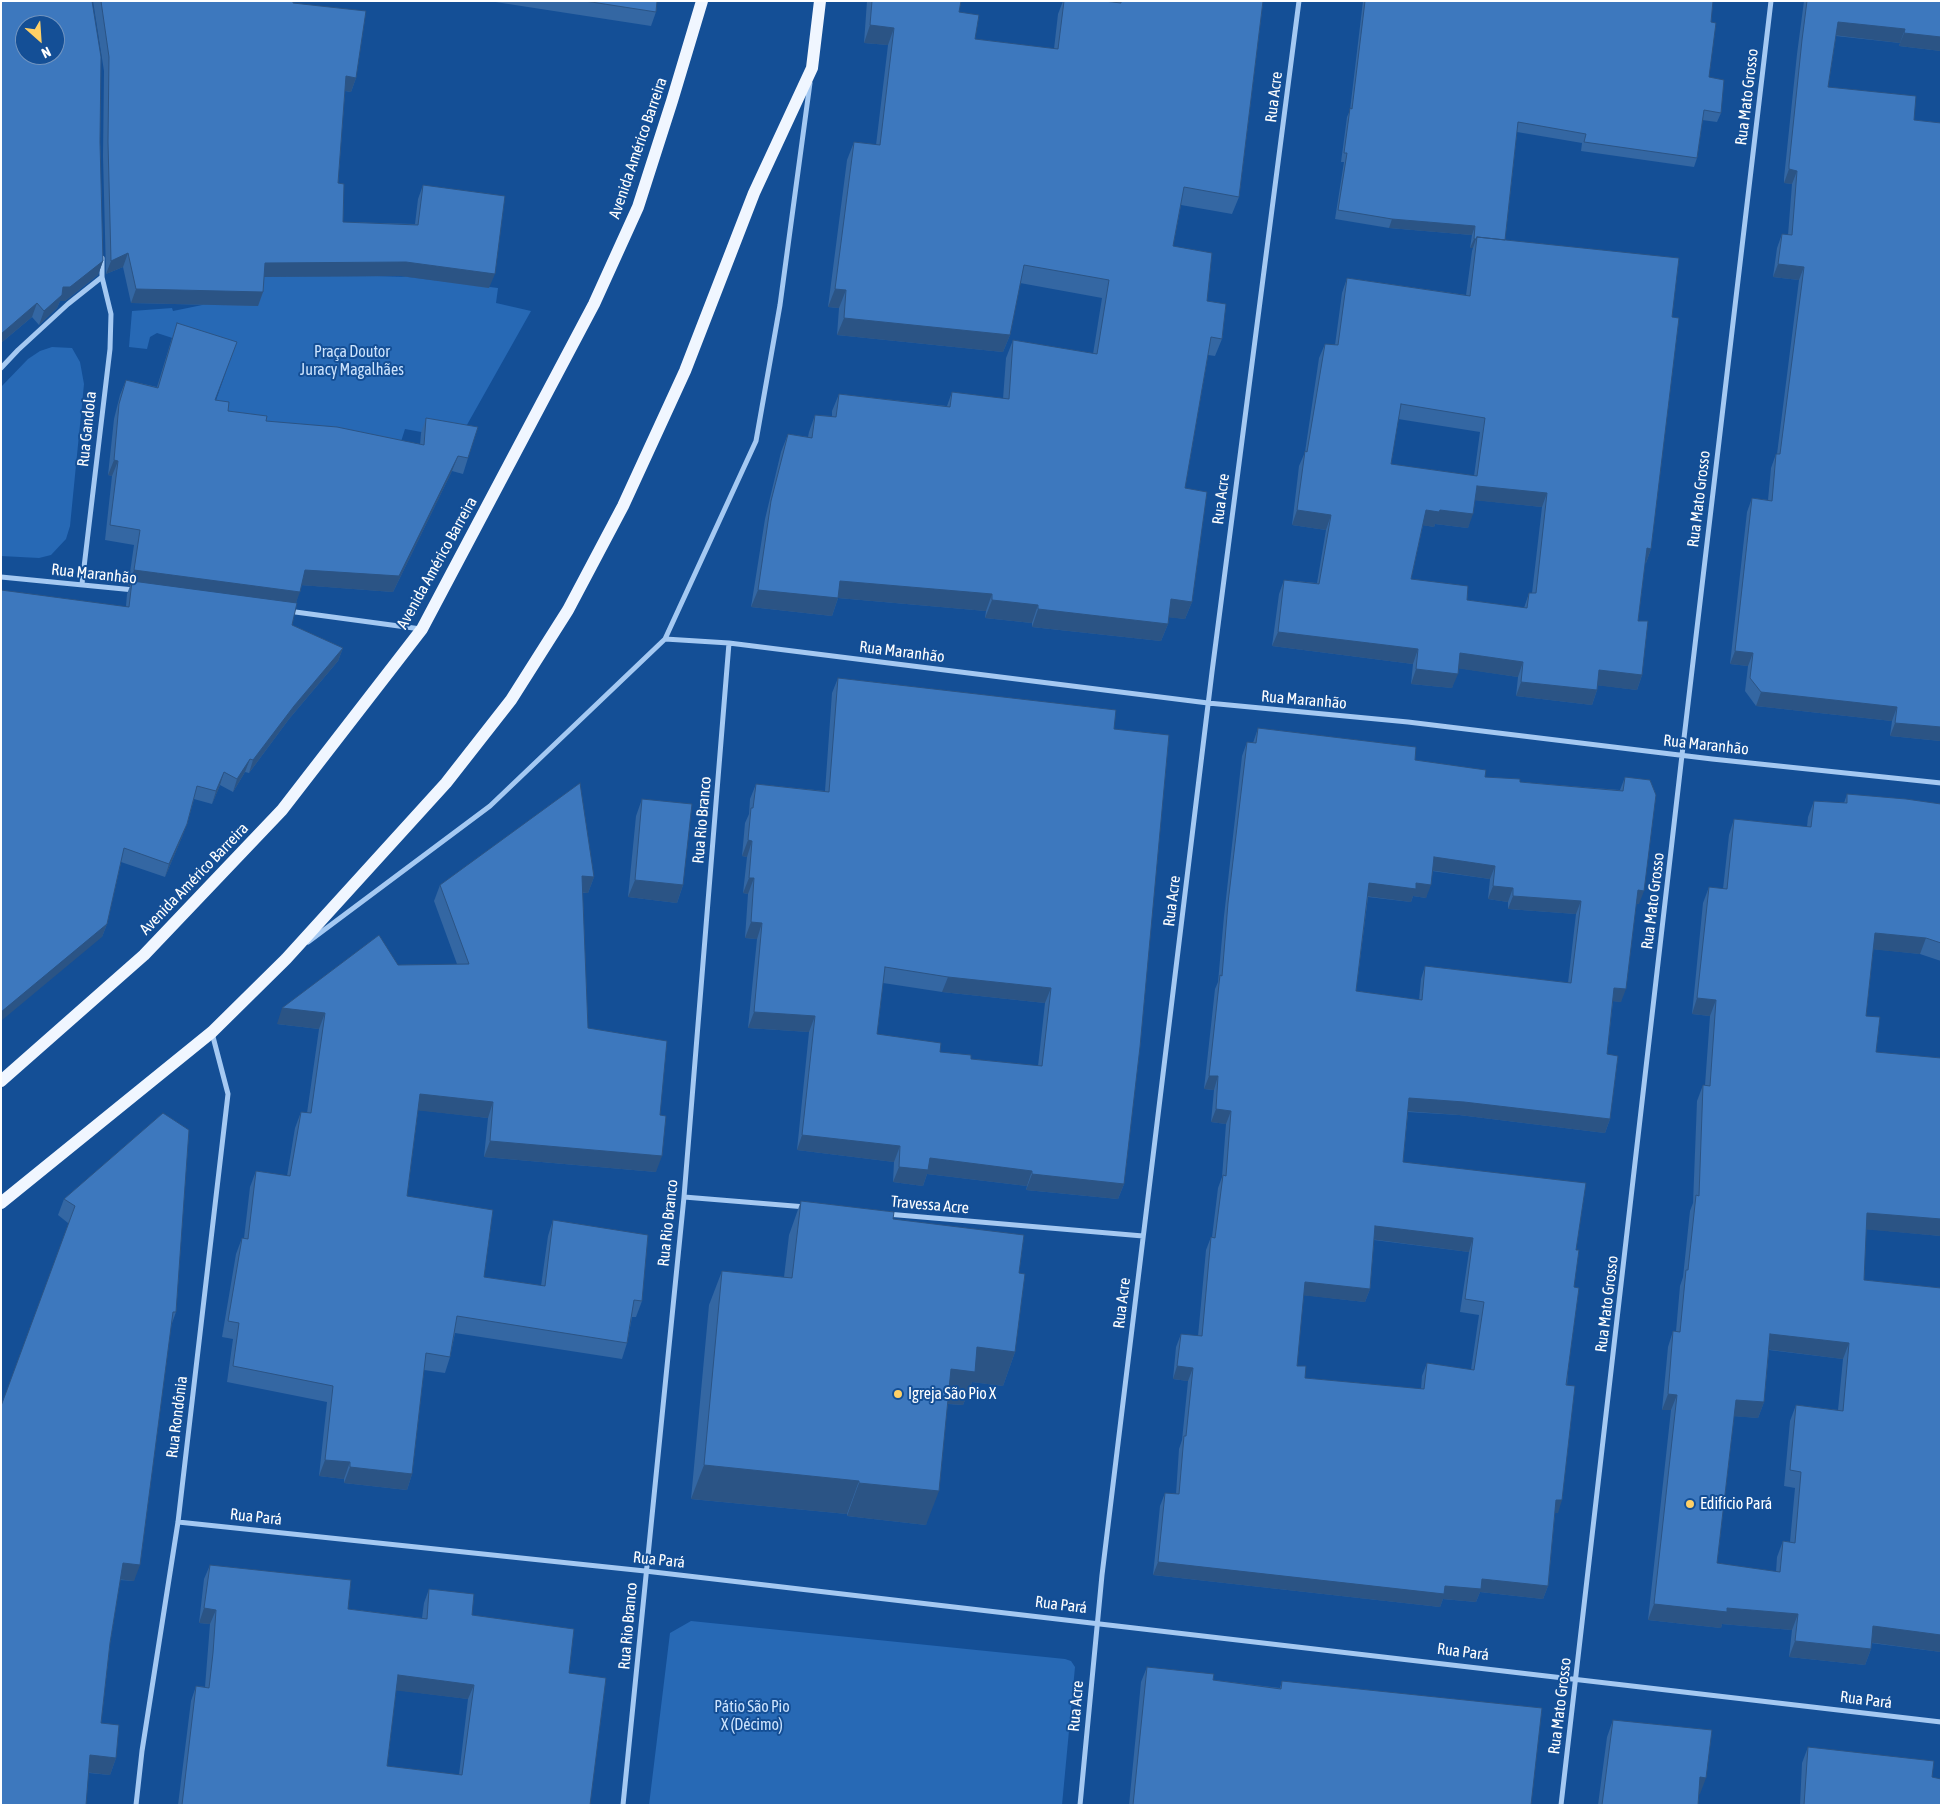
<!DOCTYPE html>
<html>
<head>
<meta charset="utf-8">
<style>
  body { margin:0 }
  #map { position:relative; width:1942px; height:1806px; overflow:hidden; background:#144f96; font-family:"Asap Condensed",sans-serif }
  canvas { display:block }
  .frame { position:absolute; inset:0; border:2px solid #fff; pointer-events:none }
  .north { position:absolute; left:15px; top:15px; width:50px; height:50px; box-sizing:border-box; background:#144f96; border:1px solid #7295c0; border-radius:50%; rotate:154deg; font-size:14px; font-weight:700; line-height:20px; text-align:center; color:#fff }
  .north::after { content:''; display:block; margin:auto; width:18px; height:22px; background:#ffd066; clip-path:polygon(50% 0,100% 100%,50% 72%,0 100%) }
</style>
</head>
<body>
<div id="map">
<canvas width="1942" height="1806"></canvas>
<div class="frame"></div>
<div class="north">N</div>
</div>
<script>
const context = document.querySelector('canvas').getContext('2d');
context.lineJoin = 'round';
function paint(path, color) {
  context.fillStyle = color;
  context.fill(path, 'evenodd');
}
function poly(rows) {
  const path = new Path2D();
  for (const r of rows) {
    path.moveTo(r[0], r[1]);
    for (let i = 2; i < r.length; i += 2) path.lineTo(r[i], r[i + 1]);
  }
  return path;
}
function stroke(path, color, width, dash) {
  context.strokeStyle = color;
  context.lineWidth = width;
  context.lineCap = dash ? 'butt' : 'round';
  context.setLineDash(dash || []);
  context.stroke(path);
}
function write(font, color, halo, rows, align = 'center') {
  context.font = font + ' "Asap Condensed",sans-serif';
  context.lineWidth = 4;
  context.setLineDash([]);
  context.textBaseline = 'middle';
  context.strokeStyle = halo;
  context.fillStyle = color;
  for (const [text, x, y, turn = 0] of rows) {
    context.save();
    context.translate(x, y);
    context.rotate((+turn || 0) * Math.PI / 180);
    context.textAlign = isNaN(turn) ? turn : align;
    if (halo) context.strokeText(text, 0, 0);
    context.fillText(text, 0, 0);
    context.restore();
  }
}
paint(poly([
  [377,276,408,277,498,288,496,303,531,311,459,439,405,429,394,464,211,415,231,357,157,333,150,337,147,349,129,347,132,311,172,308,173,311,212,303,260,277],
  [52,347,72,348,80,362,84,384,70,526,66,539,51,555,39,558,1,556,1,387,28,359,40,351],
  [691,1621,1065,1659,1071,1661,1075,1667,1062,1805,649,1805,670,1633]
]), '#2769b5');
stroke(poly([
  [1,368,18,350,68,304,102,277],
  [1,577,134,590],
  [82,584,110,349,111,314,102,277,102,258],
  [288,611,421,629],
  [665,639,729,643,1208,703,1408,722,1712,759,1941,783],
  [308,942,490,806,665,639,756,441,780,305,810,83],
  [684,1197,806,1207],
  [887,1214,1143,1236],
  [178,1522,645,1571,1941,1722],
  [136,1805,142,1751,178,1522,228,1094,212,1033],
  [623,1805,684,1197,729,643],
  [1080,1805,1102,1575,1212,672,1299,1],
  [1561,1805,1682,755,1771,1]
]), '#a5c9f2', 5);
stroke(poly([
  [1,1081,144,955,282,810,422,629,594,304,638,207,672,101,702,1],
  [1,1203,212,1032,286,959,446,783,511,700,568,610,623,506,685,371,754,193,812,68,820,1]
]), '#f0f6ff', 12);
paint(poly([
  [93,1,293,1,293,3,356,78,351,92,345,91,338,183,343,222,415,224,418,199,423,185,489,288,401,276,264,277,263,292,258,306,131,303,123,267,106,274,103,156,104,71],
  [489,1,657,1,656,12,651,26],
  [867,1,961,1,959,12,975,39,1054,49,1058,14,1063,1,1104,1,1116,3,1116,1,1263,1,1239,197,1232,214,1181,205,1173,246,1207,301,1222,339,1215,356,1208,355,1185,488,1192,602,1185,619,1169,617,1168,624,1161,641,1032,627,1032,623,985,618,986,611,838,598,832,616,751,607,765,519,781,452,788,434,808,437,809,432,815,415,832,416,832,411,839,394,947,406,952,392,1003,399,1006,358,1013,340,1093,354,1102,298,1020,283,1010,335,1003,352,837,335,839,308,828,307,847,160,854,142,876,145,888,45,864,43],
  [1363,1,1713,1,1711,22,1709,77,1721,113,1717,122,1702,120,1697,158,1694,167,1581,151,1582,143,1517,132,1505,240,1672,317,1651,549,1646,563,1645,563,1638,621,1642,675,1637,690,1597,685,1597,690,1592,705,1516,696,1518,677,1458,668,1452,688,1411,684,1413,664,1272,646,1279,594,1284,580,1317,583,1326,530,1292,525,1299,466,1305,452,1319,358,1325,344,1335,345,1342,293,1347,278,1466,295,1472,251,1473,248,1470,248,1472,235,1389,228,1335,219,1344,162,1341,162,1347,117,1350,110],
  [1398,419,1480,432,1474,476,1391,464],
  [1475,500,1542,507,1532,593,1529,593,1524,608,1467,600,1411,579,1423,525,1434,527,1435,524,1468,528],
  [1804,1,1941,1,1941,51,1899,46,1900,43,1836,36,1828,87,1914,120,1941,123,1941,741,1890,736,1892,721,1756,706,1745,691,1748,666,1730,664,1747,512,1752,498,1768,500,1771,468,1776,454,1777,454,1799,280,1773,277,1777,248,1782,234,1788,235,1792,184,1784,183,1784,178,1797,54],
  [100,142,103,261,98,275,65,301,60,301,57,308,39,325,32,317,1,343],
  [177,323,216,400,228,411,266,421,420,445,421,433,426,418,468,458,463,474,452,471,393,592,301,585,296,603,292,625,343,648,338,661,289,719,249,773,245,772,233,792,220,785,212,804,194,799,187,824,182,837,165,877,121,862,107,924,102,937,126,606,127,594,130,586,128,586,134,545,105,540,112,476,108,475,114,419,120,395,126,380,157,387,172,338],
  [838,678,1114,729,1124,1184,1118,1199,1026,1190,1027,1186,927,1174,923,1186,893,1182,894,1162,797,1150,809,1032,748,1028,757,939,745,938,748,894,743,893,747,857,742,856,745,823,749,814,750,799,756,784,825,791,832,693],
  [883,983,942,992,1045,1003,1038,1066,971,1059,940,1052,877,1034],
  [1258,728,1415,760,1485,777,1520,782,1620,790,1625,777,1639,904,1636,904,1621,1002,1613,1001,1607,1054,1610,1119,1605,1133,1459,1115,1408,1112,1403,1162,1576,1250,1574,1287,1558,1513,1555,1513,1548,1586,1543,1599,1480,1592,1476,1602,1443,1599,1440,1607,1153,1575,1160,1506,1165,1493,1176,1494,1179,1449,1182,1440,1188,1381,1173,1379,1176,1347,1181,1334,1198,1336,1206,1250,1211,1237,1212,1237,1218,1188,1222,1177,1226,1124,1211,1122,1214,1090,1204,1089,1215,989,1218,982,1224,916,1242,756,1247,742,1253,743],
  [1432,871,1490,879,1488,899,1508,902,1508,909,1576,914,1568,983,1425,966,1421,979,1419,1000,1356,991,1368,897,1411,902,1413,896,1426,898],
  [1374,1240,1469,1252,1460,1312,1479,1315,1471,1370,1427,1363,1422,1376,1421,1389,1305,1378,1297,1366,1303,1295,1365,1302,1370,1289],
  [1847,794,1941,804,1941,961,1920,954,1873,949,1866,1016,1876,1052,1941,1236,1866,1229,1864,1280,1941,1288,1941,1652,1871,1643,1871,1649,1865,1665,1789,1657,1792,1630,1722,1624,1721,1628,1648,1620,1671,1410,1662,1410,1668,1347,1673,1331,1676,1331,1680,1286,1683,1277,1690,1211,1693,1203,1697,1101,1703,1085,1705,1085,1710,1016,1692,1014,1703,903,1709,887,1723,889,1729,835,1734,819,1807,827,1808,817,1814,801,1844,803],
  [1769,1350,1843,1359,1838,1410,1796,1405,1790,1421,1784,1486,1795,1488,1790,1542,1783,1541,1777,1557,1776,1572,1717,1563,1734,1416,1758,1418,1764,1402],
  [642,799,683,885,677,903,628,897,636,816],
  [594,877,588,893,582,893,588,1028,660,1115,656,1172,484,1157,488,1118,418,1110,407,1196,484,1277,541,1286,548,1236,553,1220,642,1301,636,1317,632,1317,627,1343,622,1359,455,1333,450,1357,445,1373,424,1370,412,1474,407,1490,344,1483,344,1479,319,1476,327,1402,227,1382,233,1339,222,1337,236,1254,242,1238,244,1238,250,1187,256,1171,287,1176,295,1128,301,1112,307,1113,319,1029,277,1024,398,965,457,964,434,901,440,885],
  [163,1113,176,1312,171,1326,134,1581,120,1580,110,1643,101,1723,116,1758,110,1775,89,1773,68,1223,58,1215,64,1199],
  [801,1201,893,1219,1019,1273,1015,1352,1003,1386,972,1382,963,1405,948,1404,926,1525,847,1516,847,1514,691,1499,709,1305,722,1271,784,1277,789,1235],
  [210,1565,348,1609,422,1618,424,1603,429,1589,569,1673,590,1805,178,1805,191,1701,196,1686,205,1687,210,1624,199,1623,204,1579],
  [396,1690,468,1699,459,1775,387,1766],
  [1147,1667,1213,1680,1280,1688,1282,1681,1531,1805,1129,1805,1141,1682],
  [1613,1720,1700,1794,1699,1794,1698,1805,1598,1805,1607,1737],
  [1808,1747,1932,1777,1941,1805,1800,1805,1802,1763]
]), '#3467a3');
paint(poly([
  [1838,22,1905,29,1900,43,1833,35],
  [870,25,894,28,888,45,864,43],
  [1904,33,1941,37,1941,51,1899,46],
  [346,76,356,78,351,92,341,90],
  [1789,169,1797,171,1792,184,1784,183],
  [1392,219,1475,226,1472,235,1389,228],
  [1474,239,1476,239,1473,248,1470,248],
  [128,253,123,267,106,274,111,261],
  [103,261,98,275,65,301,60,301,57,308,39,325,44,311,63,287],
  [406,262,495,274,489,288,401,276,260,277,265,263],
  [1778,264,1804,267,1799,280,1773,277],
  [136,289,263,292,258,306,131,303],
  [835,289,846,290,839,308,828,307],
  [37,303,32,317,1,343,1,334],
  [844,318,1010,335,1003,352,837,335],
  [458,456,452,471,393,592,299,585,305,570],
  [114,460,118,461,112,476,108,475],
  [1477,486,1547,493,1542,507,1472,500],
  [1297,510,1331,515,1326,530,1292,525],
  [1426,510,1440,510,1473,514,1468,528,1435,524,1434,527,1421,525],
  [1647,548,1651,549,1646,563,1641,562],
  [134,570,300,592,294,608,132,581,130,586,128,586],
  [840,581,992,594,986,611,838,598,832,616,751,607,758,590],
  [1171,599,1192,602,1185,619,1165,617],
  [992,600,1038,605,1032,623,985,618],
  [1038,609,1168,624,1161,641,1032,627],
  [1278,632,1418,649,1413,664,1272,646],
  [343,648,338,661,289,719,249,773,253,760,294,706],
  [1735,651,1753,653,1748,666,1730,664],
  [1460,653,1523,662,1518,677,1455,668],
  [1416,669,1458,674,1452,688,1411,684],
  [1599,670,1642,675,1637,690,1594,685],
  [1521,682,1597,690,1592,705,1516,696],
  [1761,692,1897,707,1892,721,1756,706],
  [1895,723,1941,727,1941,741,1890,736],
  [250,759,245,772,233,792,237,779],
  [224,772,220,785,212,804,216,791],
  [187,824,182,837,165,877,169,864],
  [748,840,752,841,747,857,742,856],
  [1434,857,1495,866,1490,879,1429,870],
  [582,876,594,877,588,893,576,892],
  [749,878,754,878,748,894,743,893],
  [635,880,683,885,677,903,628,897],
  [1369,883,1416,883,1431,885,1426,898,1413,896,1411,902,1365,896],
  [1493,886,1513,888,1508,902,1488,899],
  [1638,890,1644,891,1639,904,1633,904],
  [1513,896,1581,901,1576,914,1508,909],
  [751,922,762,923,757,939,745,938],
  [107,924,102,937,1,1021,1,1012],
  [1875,933,1926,938,1920,954,1869,949],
  [948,977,1051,988,1045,1003,942,992],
  [1614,988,1626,989,1621,1002,1609,1001],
  [1697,998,1716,1000,1710,1016,1692,1014],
  [282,1008,325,1013,319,1029,277,1024],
  [754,1012,815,1016,809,1032,748,1028],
  [1209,1076,1218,1076,1214,1090,1204,1089],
  [420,1094,493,1102,488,1118,414,1110],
  [1409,1098,1464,1102,1610,1119,1605,1133,1459,1115,1404,1111],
  [1216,1109,1231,1111,1226,1124,1211,1122],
  [802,1135,900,1146,894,1162,797,1150],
  [490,1141,662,1156,656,1172,484,1157],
  [930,1158,1032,1171,1027,1186,927,1174,923,1186,893,1182,899,1167],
  [1032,1174,1124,1184,1118,1199,1026,1190],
  [1867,1213,1941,1219,1941,1236,1861,1229],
  [1375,1226,1473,1238,1469,1252,1370,1239],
  [1305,1282,1370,1289,1365,1302,1300,1295],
  [1770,1334,1849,1343,1843,1359,1764,1349],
  [977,1347,1015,1352,1003,1386,972,1382,963,1405,939,1403,951,1369],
  [1177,1366,1193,1368,1188,1381,1173,1379],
  [1668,1394,1677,1395,1671,1410,1662,1410],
  [1736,1400,1764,1402,1758,1418,1730,1416],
  [325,1460,350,1462,344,1479,319,1476],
  [704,1465,859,1481,847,1514,691,1499],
  [350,1467,412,1474,407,1490,344,1483],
  [859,1483,939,1491,926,1525,847,1516],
  [1556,1500,1562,1500,1558,1513,1551,1513],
  [1158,1562,1445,1586,1482,1579,1548,1586,1543,1599,1480,1592,1476,1602,1443,1599,1440,1607,1153,1575],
  [123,1563,140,1565,134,1581,117,1579],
  [1654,1604,1727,1608,1798,1614,1792,1630,1722,1624,1721,1628,1648,1620],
  [204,1608,216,1610,210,1624,199,1623],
  [1873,1626,1941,1635,1941,1652,1867,1642],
  [1795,1641,1871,1649,1865,1665,1789,1657],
  [398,1675,474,1685,468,1699,392,1690],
  [90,1755,116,1758,110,1775,84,1772],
  [1700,1777,1706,1778,1700,1794,1694,1794]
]), '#2b5485');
const building = poly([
  [1,1,92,1,101,57,100,142,103,261,70,287,63,287,62,295,44,311,37,303,1,334,1,1],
  [25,25,55,25,55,55,25,55,25,25],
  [101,1,293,1,293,3,366,11,356,78,346,76,338,183,344,184,343,222,418,225,423,185,505,196,495,274,406,262,265,263,263,292,136,289,128,253,111,261,108,142,109,57,101,1],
  [585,1,657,1,656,12,585,1],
  [872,1,961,1,959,12,979,15,975,39,1058,49,1064,1,1104,1,1121,3,1121,1,1263,1,1239,197,1184,187,1173,246,1212,253,1207,301,1226,304,1222,339,1211,337,1185,488,1207,492,1192,602,1171,599,1168,624,1038,609,1038,605,992,600,992,594,840,581,838,598,758,590,771,501,788,434,812,438,815,415,836,417,839,394,950,407,952,392,1009,399,1013,340,1097,354,1109,280,1024,265,1010,335,844,318,846,290,835,289,854,142,880,145,894,28,870,25,872,1],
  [1365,1,1713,1,1711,22,1716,23,1709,77,1724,80,1721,113,1704,110,1697,158,1584,142,1586,134,1518,122,1505,240,1477,237,1476,239,1474,239,1475,226,1392,219,1338,210,1347,153,1344,153,1350,108,1352,109,1365,1],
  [1807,1,1941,1,1941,37,1904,33,1905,29,1838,22,1828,87,1916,96,1914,120,1941,123,1941,727,1895,723,1897,707,1761,692,1750,678,1753,653,1735,651,1752,498,1772,501,1776,454,1780,454,1804,267,1778,264,1782,234,1792,235,1797,171,1789,169,1789,165,1802,40,1807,1],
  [1477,237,1679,258,1672,317,1679,318,1651,549,1647,548,1638,621,1648,621,1642,675,1599,670,1597,690,1521,682,1523,662,1460,653,1458,674,1416,669,1418,649,1278,632,1284,580,1319,584,1331,515,1297,510,1305,451,1307,452,1325,344,1338,345,1347,278,1470,296,1477,237],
  [1401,404,1485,418,1477,476,1391,464,1401,404],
  [1477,486,1547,493,1536,593,1529,593,1527,608,1467,600,1468,586,1411,579,1426,510,1439,512,1440,510,1473,514,1477,486],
  [177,323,237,342,215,400,229,402,228,411,267,416,266,421,337,427,424,445,426,418,478,427,468,458,458,456,399,576,305,570,300,592,134,570,140,530,110,525,118,461,114,460,119,404,126,380,158,388,177,323],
  [132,581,297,603,292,625,343,648,294,706,253,760,250,759,237,779,224,772,216,791,197,786,187,824,169,864,124,848,107,924,1,1012,1,590,129,607,132,581],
  [838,678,1116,710,1114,729,1169,735,1140,1047,1124,1184,1032,1174,1032,1171,930,1158,928,1170,899,1167,900,1146,802,1135,815,1016,754,1012,762,923,751,922,754,878,749,878,752,841,748,840,751,808,753,808,756,784,829,792,838,678],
  [885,967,948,977,1051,988,1042,1066,971,1059,971,1055,940,1052,941,1043,877,1034,885,967],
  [1258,728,1416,747,1415,760,1486,770,1485,777,1520,779,1520,782,1623,791,1625,777,1650,780,1656,795,1644,891,1638,890,1626,989,1614,988,1607,1054,1618,1056,1610,1119,1464,1102,1409,1098,1403,1162,1586,1183,1576,1250,1579,1250,1574,1287,1579,1288,1566,1385,1575,1386,1562,1500,1556,1500,1548,1586,1482,1579,1481,1589,1445,1586,1444,1594,1158,1562,1165,1493,1179,1494,1184,1436,1186,1436,1193,1368,1177,1366,1181,1334,1202,1336,1211,1237,1215,1238,1223,1175,1226,1176,1231,1111,1216,1109,1218,1076,1209,1076,1220,975,1222,976,1228,903,1247,742,1256,743,1258,728],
  [1434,857,1495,866,1493,886,1513,888,1513,896,1581,901,1571,983,1425,966,1422,1000,1356,991,1369,883,1416,889,1416,883,1431,885,1434,857],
  [1375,1226,1473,1238,1465,1299,1484,1302,1474,1370,1427,1363,1424,1389,1305,1378,1306,1366,1297,1366,1305,1282,1370,1289,1375,1226],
  [580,783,594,877,582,876,588,1028,667,1041,660,1115,666,1116,662,1156,490,1141,493,1102,420,1094,407,1196,493,1210,484,1277,545,1286,553,1220,648,1235,642,1301,634,1300,627,1343,457,1316,450,1357,426,1353,412,1474,350,1467,350,1462,325,1460,333,1386,233,1366,239,1323,228,1321,242,1238,248,1239,256,1171,290,1176,301,1112,311,1113,325,1013,282,1008,379,935,398,965,469,964,440,885,580,783],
  [1847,794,1906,799,1941,804,1941,943,1926,938,1875,933,1866,1016,1880,1017,1876,1052,1941,1058,1941,1219,1867,1213,1864,1280,1941,1288,1941,1635,1873,1626,1871,1649,1795,1641,1798,1614,1727,1608,1727,1612,1654,1604,1677,1395,1668,1394,1673,1331,1680,1332,1686,1270,1688,1270,1696,1195,1699,1196,1703,1085,1710,1086,1716,1000,1697,998,1709,887,1727,889,1734,819,1811,827,1814,801,1847,803,1847,794],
  [1770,1334,1849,1343,1843,1411,1796,1405,1790,1470,1801,1472,1795,1543,1783,1541,1780,1572,1717,1563,1736,1400,1764,1402,1770,1334],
  [642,799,692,804,683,885,635,880,642,799],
  [163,1113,189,1130,176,1312,173,1312,140,1565,123,1563,110,1643,101,1723,119,1725,116,1758,90,1755,86,1805,1,1805,1,1406,75,1206,64,1199,163,1113],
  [801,1201,894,1212,893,1219,1024,1235,1019,1273,1025,1274,1015,1352,977,1347,975,1372,951,1369,939,1491,859,1483,859,1481,704,1465,722,1271,792,1278,801,1201],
  [210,1565,351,1580,348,1609,427,1619,429,1589,474,1594,472,1615,574,1629,569,1673,606,1678,590,1805,182,1805,196,1686,209,1688,213,1653,216,1610,204,1608,210,1565],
  [398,1675,474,1685,462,1775,387,1766,398,1675],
  [1147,1667,1214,1674,1213,1680,1281,1689,1282,1681,1542,1708,1531,1805,1133,1805,1147,1667],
  [1613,1720,1712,1730,1706,1778,1700,1777,1698,1805,1602,1805,1613,1720],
  [1808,1747,1934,1761,1932,1777,1941,1779,1941,1805,1804,1805,1808,1747]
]);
paint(building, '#3d78be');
stroke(building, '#2b5485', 1);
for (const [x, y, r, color] of [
  [898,1394,5,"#ffd066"],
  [1690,1504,5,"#ffd066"]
]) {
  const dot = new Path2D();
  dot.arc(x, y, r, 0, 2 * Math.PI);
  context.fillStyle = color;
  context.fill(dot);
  stroke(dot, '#144f96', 2);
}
write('16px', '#fff', '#144f96', [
  ["Rua Acre",1274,97,-83],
  ["Rua Mato Grosso",1747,97,-83],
  ["Avenida Américo Barreira",638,148,-71],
  ["Rua Gandola",87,429,-84],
  ["Rua Acre",1221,499,-83],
  ["Rua Mato Grosso",1699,499,-83],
  ["Avenida Américo Barreira",437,563,-61],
  ["Rua Maranhão",94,574,6],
  ["Rua Maranhão",902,652,7],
  ["Rua Maranhão",1304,700,5],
  ["Rua Maranhão",1706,745,6],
  ["Rua Rio Branco",702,820,-85],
  ["Avenida Américo Barreira",194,879,-46],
  ["Rua Acre",1172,901,-83],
  ["Rua Mato Grosso",1653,901,-83],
  ["Travessa Acre",930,1205,5],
  ["Rua Rio Branco",668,1223,-84],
  ["Rua Acre",1122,1303,-83],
  ["Rua Mato Grosso",1607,1304,-83],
  ["Rua Rondônia",177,1417,-83],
  ["Rua Pará",256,1517,6],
  ["Rua Pará",659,1560,6],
  ["Rua Pará",1061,1605,7],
  ["Rua Rio Branco",628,1626,-85],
  ["Rua Pará",1463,1652,7],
  ["Rua Pará",1866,1700,7],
  ["Rua Acre",1076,1706,-85],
  ["Rua Mato Grosso",1560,1706,-83]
]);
write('16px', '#cce3fd', '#144f96', [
  ["Praça Doutor",352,352],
  ["Juracy Magalhães",352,370],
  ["Pátio São Pio",752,1707],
  ["X (Décimo)",752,1725]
]);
write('16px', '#fff', '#144f96', [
  ["Igreja São Pio X",908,1394],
  ["Edifício Pará",1700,1504]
], 'left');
</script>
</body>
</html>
